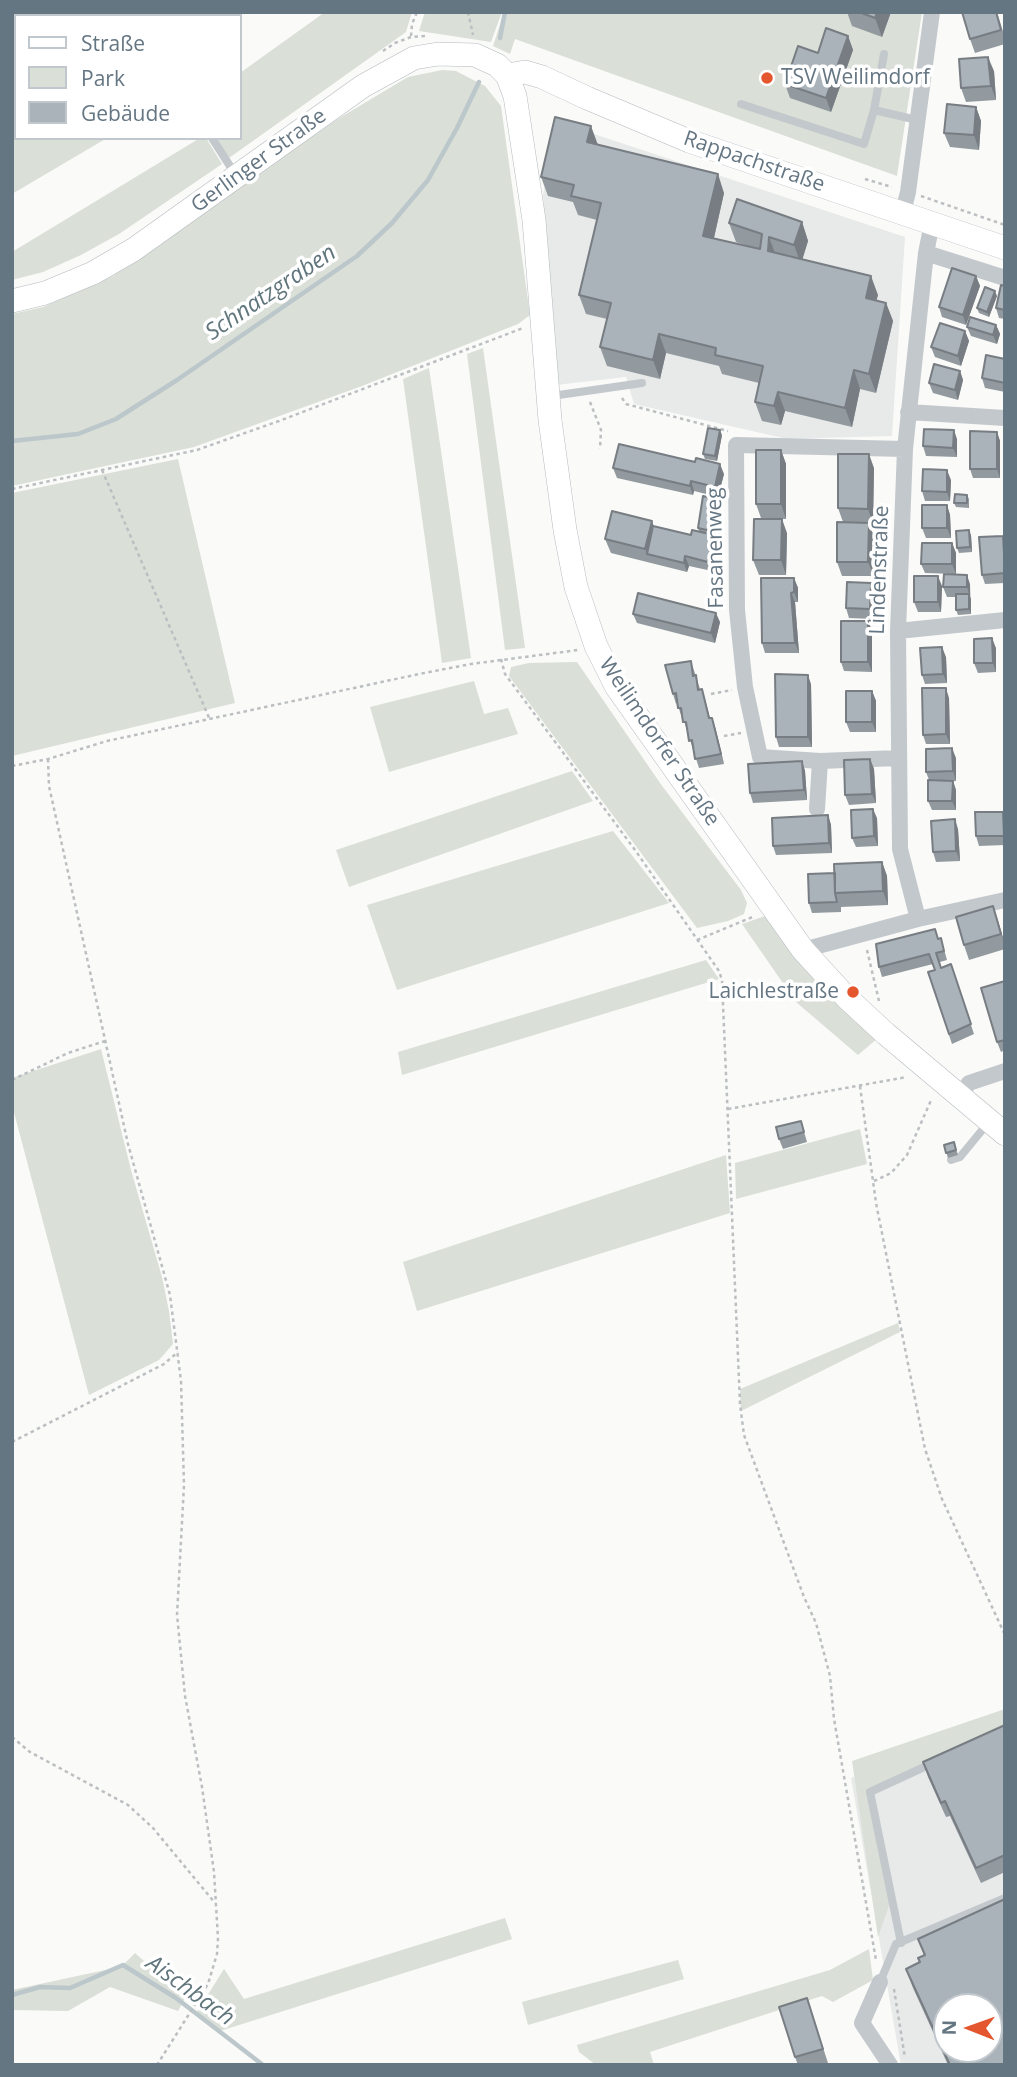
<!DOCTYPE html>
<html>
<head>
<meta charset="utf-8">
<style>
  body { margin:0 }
  #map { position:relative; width:1017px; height:2077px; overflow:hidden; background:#fafaf8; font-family:"Open Sans",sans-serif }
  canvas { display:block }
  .frame { position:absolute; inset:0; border:14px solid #657683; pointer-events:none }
  .legend { position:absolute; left:14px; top:14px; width:228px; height:126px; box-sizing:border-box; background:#fff; border:2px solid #c1c8cd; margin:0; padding:9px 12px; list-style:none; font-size:21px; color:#657683 }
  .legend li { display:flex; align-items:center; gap:14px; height:35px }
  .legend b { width:35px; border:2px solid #c1c8cd }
  .north { position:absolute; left:933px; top:1993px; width:70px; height:70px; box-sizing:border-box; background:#fff; border:2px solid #c1c8cd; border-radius:50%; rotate:271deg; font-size:19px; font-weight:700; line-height:28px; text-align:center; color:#657683 }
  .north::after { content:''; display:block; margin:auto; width:24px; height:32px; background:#e4572e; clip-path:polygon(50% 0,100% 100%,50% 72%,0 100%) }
</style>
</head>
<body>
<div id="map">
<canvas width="1017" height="2077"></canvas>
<div class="frame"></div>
<ul class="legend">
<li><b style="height:9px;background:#fff"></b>Straße</li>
<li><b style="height:19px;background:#dadfd7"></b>Park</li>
<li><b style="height:19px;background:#aab3b9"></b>Gebäude</li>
</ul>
<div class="north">N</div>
</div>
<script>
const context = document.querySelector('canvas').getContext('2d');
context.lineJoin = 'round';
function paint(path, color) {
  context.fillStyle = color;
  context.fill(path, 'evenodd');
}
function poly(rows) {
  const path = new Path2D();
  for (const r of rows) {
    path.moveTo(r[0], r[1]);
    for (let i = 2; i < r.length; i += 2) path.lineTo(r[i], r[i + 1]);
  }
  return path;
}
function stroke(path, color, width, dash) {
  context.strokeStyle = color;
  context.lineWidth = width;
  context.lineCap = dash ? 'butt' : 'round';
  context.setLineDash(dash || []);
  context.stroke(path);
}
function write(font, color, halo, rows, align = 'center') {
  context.font = font + ' "Open Sans",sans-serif';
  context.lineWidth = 7;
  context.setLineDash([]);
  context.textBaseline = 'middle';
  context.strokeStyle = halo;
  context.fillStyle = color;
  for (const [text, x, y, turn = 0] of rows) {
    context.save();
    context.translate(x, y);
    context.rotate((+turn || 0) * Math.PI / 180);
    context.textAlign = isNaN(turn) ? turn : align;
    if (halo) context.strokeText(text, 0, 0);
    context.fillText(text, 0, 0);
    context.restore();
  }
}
paint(poly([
  [558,122,905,237,892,436,787,439,634,404,626,377,556,385,543,194],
  [1005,1715,1005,2065,901,2065,851,1778],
  [947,2007,989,2007,989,2049,947,2049]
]), '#e8e9e9');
paint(poly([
  [12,12,190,12,184,16,16,16,16,138,107,138,12,194],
  [325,12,412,12,406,32,229,158,216,138,240,138,240,73],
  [425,12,502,12,491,42,419,31],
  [504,12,922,12,897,176,515,39,510,54,493,46],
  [442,70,456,71,485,86,501,106,530,315,518,324,362,386,194,447,12,486,12,314,43,307,113,276,336,120,408,77],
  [200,138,206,138,222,164,119,234,81,255,43,272,12,280,12,252],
  [483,348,525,648,505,650,467,354],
  [429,368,471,658,442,663,403,379],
  [178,459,235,703,12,756,12,493],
  [577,662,660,783,741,890,747,903,744,914,728,921,697,928,509,676,511,667,529,663],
  [474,681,484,714,508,708,518,734,389,772,370,707],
  [572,771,593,801,349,887,336,850],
  [613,831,669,903,397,990,367,905],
  [765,916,878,1038,858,1055,796,1002,742,924],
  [706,960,719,979,402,1075,398,1052],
  [101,1049,131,1170,162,1277,169,1311,173,1344,159,1360,89,1395,12,1105,12,1078],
  [860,1129,867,1164,736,1199,735,1163],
  [726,1155,730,1213,417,1311,403,1262],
  [898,1323,900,1332,741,1411,740,1389],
  [1005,1709,1005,1730,870,1792,891,1900,878,1937,852,1761],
  [505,1918,512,1939,220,2031,197,2012,224,1969,244,1999],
  [869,1949,873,1980,833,2002,822,1996,650,2052,654,2065,596,2065,579,2052,577,2045,830,1970],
  [135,1953,185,1998,178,2011,110,1987,68,2011,12,2010,12,1990,110,1969,123,1965],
  [678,1960,684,1979,528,2025,522,2002]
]), '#dadfd7');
stroke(poly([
  [500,38,505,12],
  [12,441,78,434,116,419,177,380,357,256,392,223,428,180,457,128,479,82],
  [12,1995,40,1987,70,1988,123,1965,176,1998,263,2065]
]), '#bbc7cb', 4.5);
const secondary = poly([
  [507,75,525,72,542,77,587,98,689,141,1005,248],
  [12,301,45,293,93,273,133,250,363,86,414,58,438,54,475,55,497,65,507,75,515,96,534,220,550,420,565,530,576,587,596,646,616,686,803,950,847,998,886,1034,1005,1134]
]);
stroke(secondary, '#b3babf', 24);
stroke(poly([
  [468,12,473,35],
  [411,36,412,24,417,12],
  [383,51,395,43,411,37,426,36],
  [865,179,892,187],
  [921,196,1005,225],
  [622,398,626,404,728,431],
  [590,402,601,430,600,449],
  [102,470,210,720],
  [12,489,197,450,279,421,523,328],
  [501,659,505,674,635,850,719,971,722,980,740,1404,744,1435,804,1597,816,1623,830,1676,834,1719,876,1960],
  [711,694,732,690],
  [724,736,741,733],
  [48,759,49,786,128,1144,170,1295,181,1381,184,1485,177,1615,185,1696,202,1787,214,1872,218,1938,217,1954,208,1984,157,2065],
  [12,766,48,759,107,741,419,674,471,664,578,650],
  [697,940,755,916],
  [867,950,879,1001],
  [12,1080,68,1053,105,1041],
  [860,1086,876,1203,925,1449,942,1499,1005,1635],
  [728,1109,907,1077],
  [874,1181,891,1173,907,1155,932,1098],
  [12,1442,164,1364,178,1352],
  [12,1737,30,1752,128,1805,153,1828,215,1903],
  [894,1989,905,2058]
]), '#bbbfc2', 2.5, [3.5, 3.5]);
stroke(poly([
  [129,12,131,16],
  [193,16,198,12],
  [741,104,864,144,874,110,917,120],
  [874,110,884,54],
  [12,122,16,119],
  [212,138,235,174],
  [552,396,642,383],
  [951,1160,960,1157,988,1123],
  [901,1943,870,1792,933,1763],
  [880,1982,896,1944,1005,1898]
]), '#c3c8cc', 8);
stroke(poly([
  [903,212,908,192,932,12],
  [926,253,1005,278],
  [908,412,1005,418],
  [898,631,1005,620],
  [898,758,820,761,760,757,745,687,737,610,736,445,905,449],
  [817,809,820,761],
  [918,919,900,849,898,631,905,449,926,253,932,223],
  [803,950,918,919,1005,900],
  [960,1095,969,1083,1005,1071],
  [880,1982,862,2023,890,2065]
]), '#c3c8cc', 16);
stroke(secondary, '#fff', 23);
paint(poly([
  [847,12,891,12,882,37,852,26],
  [997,12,1005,38,1005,44,975,53,970,39],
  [848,36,853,50,831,112,790,98,785,84,818,53],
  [994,71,996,100,966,102,961,88],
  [976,107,981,121,979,150,950,147,944,133],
  [598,145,724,193,714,238,754,248,736,242,729,223,802,222,808,241,802,259,878,295,876,300,886,303,893,321,876,393,860,389,852,427,785,411,781,425,762,421,755,402,759,383,722,374,719,366,666,353,660,379,607,366,600,347,607,319,586,314,579,295,597,220,578,215,573,202,548,196,541,177],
  [976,276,980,286,966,325,942,317,939,307],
  [1005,286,1005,319,999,318,996,308],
  [997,296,989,317,979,313,977,308],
  [996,325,1000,334,997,344,971,336,967,327],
  [965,331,969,341,961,366,935,357,931,347],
  [1005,359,1005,392,985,388,982,378],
  [960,371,963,380,958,400,933,393,929,383],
  [997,432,1000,441,1000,478,973,478,970,469],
  [722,435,717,461,705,459,703,454],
  [957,439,957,457,926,456,923,446],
  [781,450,786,464,786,519,761,518,756,504],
  [613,468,724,474,718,497,694,491,693,495,617,478],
  [874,468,873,523,869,523,874,537,874,576,842,576,837,562,843,522,838,508],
  [951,480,950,501,925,501,922,491],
  [967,495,969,499,969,508,956,507,954,503],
  [717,504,713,518,715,523,713,535,718,545,712,571,689,566,687,572,611,553,605,539,691,535,699,532,698,528],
  [947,505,950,515,951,538,926,538,922,528],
  [787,533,786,575,759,575,753,560],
  [971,535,972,552,959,553,957,548],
  [1005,541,1005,583,985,584,982,575],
  [952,543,956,553,956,574,925,573,921,564],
  [794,578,798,588,798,602,795,602,799,653,765,653,762,643],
  [970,584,971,614,958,615,956,610,956,597,947,597,943,587],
  [942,586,941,612,918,612,914,602],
  [874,592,873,619,849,618,846,608],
  [633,614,720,622,715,643,637,623],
  [872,630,872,672,844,671,841,662],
  [996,648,996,672,978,673,974,663],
  [946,657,947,683,925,684,922,675],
  [691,661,700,689,705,699,710,718,715,727,724,764,699,768,683,718,682,718,677,703,676,704,673,694],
  [811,684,812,747,779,747,776,737],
  [872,691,876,701,876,732,850,732,846,722],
  [949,698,950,744,926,744,923,735],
  [956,758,956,781,953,781,956,790,956,810,932,810,928,801,929,780,926,772],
  [870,759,874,769,876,803,849,805,845,795],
  [802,761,805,771,807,800,753,803,750,793],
  [828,815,831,825,832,853,776,855,773,846],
  [1005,816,1005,845,979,846,976,836],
  [877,818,878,846,856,847,852,838],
  [958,829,960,861,936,862,933,852],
  [882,862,887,876,888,905,841,907,841,912,812,913,809,903,835,873],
  [998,921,1005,944,1005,949,969,960,964,945],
  [941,938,947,960,940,962,941,968,951,964,974,1034,952,1044,928,972,935,970,933,964,882,977,879,967],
  [1005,981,1005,1050,1001,1052,997,1042],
  [801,1121,807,1142,783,1149,779,1139],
  [954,1142,958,1155,948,1158,944,1145],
  [1005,1725,1005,1872,981,1883,950,1816,946,1817,928,1777,923,1762],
  [918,1939,1005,2065,948,2065,913,1988,906,1969,920,1963,924,1955],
  [807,1998,828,2063,822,2065,798,2065,795,2057]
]), '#929a9f');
paint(poly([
  [877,12,891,12,882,37,875,18],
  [848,36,853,50,831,112,826,98],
  [988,57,994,71,996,100,991,86],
  [976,107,981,121,979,150,974,135],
  [591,126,598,145,587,142],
  [718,174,724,193,710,255,703,236],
  [802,222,808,241,801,264,794,245],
  [769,237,776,256,768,251],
  [871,276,878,295,872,317,866,298],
  [976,276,980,286,966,325,963,315],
  [995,291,997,296,989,317,987,312],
  [886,303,893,321,876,393,869,374],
  [996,325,1000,334,997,344,993,335],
  [965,331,969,341,961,366,958,356],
  [659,334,666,353,660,379,653,360],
  [854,370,860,389,852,427,845,408],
  [960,371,963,380,958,400,955,390],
  [778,392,785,411,781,425,774,406],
  [720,430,722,435,717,461,715,456],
  [954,430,957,439,957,457,953,448],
  [997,432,1000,441,1000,478,997,469],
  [781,450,786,464,786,519,781,504],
  [869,454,874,468,873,523,868,509],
  [720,464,724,474,718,497,715,487],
  [947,470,951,480,950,501,947,492],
  [691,481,694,491,693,495,690,486],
  [715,499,717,504,712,522,711,517],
  [947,505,950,515,951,538,947,528],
  [714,518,715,523,712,535,711,531],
  [782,519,787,533,786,575,781,560],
  [652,521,657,535,647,554,645,549],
  [869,523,874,537,874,576,868,562],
  [969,530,971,535,972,552,970,547],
  [714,535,718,545,712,571,708,562],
  [952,543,956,553,956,574,952,564],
  [685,556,689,566,687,572,684,563],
  [967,575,970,584,970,597,967,587],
  [938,576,942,586,941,612,938,602],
  [794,578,798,588,798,602,794,592],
  [871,583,874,592,873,619,870,609],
  [791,593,795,602,799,653,795,643],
  [969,594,971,599,971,614,969,609],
  [716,613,720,622,715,643,711,633],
  [868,621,872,630,872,672,868,662],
  [992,638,996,648,996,672,993,663],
  [942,647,946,657,947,683,943,674],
  [808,675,811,684,812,747,808,737],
  [946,688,949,698,950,744,946,734],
  [872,691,876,701,876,732,872,722],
  [712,718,715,727,724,764,721,754],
  [952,748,956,758,956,781,953,771],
  [870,759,874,769,876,803,872,794],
  [802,761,805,771,807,800,804,790],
  [953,781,956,790,956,810,952,801],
  [873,809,877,818,878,846,874,836],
  [1003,812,1005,816,1005,839,1004,836],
  [828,815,831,825,832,853,829,843],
  [955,819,958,829,960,861,956,851],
  [882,862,887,876,888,905,883,891],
  [993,906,998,921,1005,945,1001,934]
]), '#777d82');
const building = poly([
  [859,12,877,12,875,18,859,12],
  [962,12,996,12,1001,30,970,39,962,12],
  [826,28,848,36,826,98,785,84,798,46,818,53,826,28],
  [988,57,991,86,961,88,959,59,988,57],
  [947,104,976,107,974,135,944,133,947,104],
  [555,117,591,126,587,142,718,174,703,236,760,249,762,234,729,223,737,199,802,222,794,245,769,237,768,251,871,276,866,298,886,303,869,374,854,370,845,408,778,392,774,406,755,402,763,366,715,355,716,348,659,334,653,360,600,347,611,303,579,295,601,203,571,196,574,185,541,177,555,117],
  [952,268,976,276,963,315,939,307,952,268],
  [1001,285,1005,286,1005,310,996,308,1001,285],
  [985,287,995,291,987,312,977,308,985,287],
  [970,317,996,325,993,335,967,327,970,317],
  [940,323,965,331,958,356,931,347,940,323],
  [986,355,1005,359,1005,383,982,378,986,355],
  [934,364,960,371,955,390,929,383,934,364],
  [708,428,720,430,715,456,703,454,708,428],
  [924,429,954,430,953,448,923,446,924,429],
  [970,431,997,432,997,469,970,469,970,431],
  [619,444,695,462,696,458,720,464,715,487,691,481,690,486,613,468,619,444],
  [756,450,781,450,781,504,756,504,756,450],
  [838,454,869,454,868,509,838,508,838,454],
  [923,469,947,470,947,492,922,491,923,469],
  [955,494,967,495,967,503,954,503,955,494],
  [703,496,715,499,711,517,714,518,711,531,698,528,703,496],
  [922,505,947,505,947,528,922,528,922,505],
  [612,511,652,521,645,549,605,539,612,511],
  [754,519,782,519,781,560,753,560,754,519],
  [837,522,869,523,868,562,837,562,837,522],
  [653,526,691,535,692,530,714,535,708,562,685,556,684,563,647,554,653,526],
  [969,530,970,547,957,548,956,531,969,530],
  [1003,536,1005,573,982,575,979,537,1003,536],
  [922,543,952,543,952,564,921,564,922,543],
  [944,574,967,575,967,587,943,587,944,574],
  [914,576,938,576,938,602,914,602,914,576],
  [761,578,794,578,794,592,791,593,795,643,762,643,761,578],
  [847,582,871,583,870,609,846,608,847,582],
  [638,593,716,613,711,633,633,614,638,593],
  [956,594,969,594,969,609,956,610,956,594],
  [841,621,868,621,868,662,841,662,841,621],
  [992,638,993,663,974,663,974,639,992,638],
  [942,647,943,674,922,675,920,648,942,647],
  [691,661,693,676,696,675,698,690,702,689,709,718,712,718,721,754,695,759,692,740,689,741,686,722,683,722,681,708,678,708,676,693,673,694,665,665,691,661],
  [775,674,808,675,808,737,776,737,775,674],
  [922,688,946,688,946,734,923,735,922,688],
  [846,691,872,691,872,722,846,722,846,691],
  [952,748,953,771,926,772,926,749,952,748],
  [870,759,872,794,845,795,844,760,870,759],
  [802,761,804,790,750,793,748,764,802,761],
  [928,780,953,781,952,801,928,801,928,780],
  [873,809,874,836,852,838,851,810,873,809],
  [975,812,1003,812,1004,836,976,836,975,812],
  [828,815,829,843,773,846,772,818,828,815],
  [955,819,956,851,933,852,931,821,955,819],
  [882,862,883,891,835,893,834,864,882,862],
  [835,873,835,893,837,902,809,903,808,874,835,873],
  [993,906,1001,934,964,945,956,917,993,906],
  [935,929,938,939,941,938,944,951,936,953,941,968,951,964,971,1024,949,1034,928,972,935,970,929,954,879,967,876,944,935,929],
  [1005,981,1005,1040,997,1042,981,988,1005,981],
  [801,1121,804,1132,779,1139,776,1127,801,1121],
  [954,1142,956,1150,946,1153,944,1145,954,1142],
  [1005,1725,1005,1855,976,1868,945,1801,941,1803,923,1762,1005,1725],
  [1005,1899,1005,2065,950,2065,906,1969,920,1962,918,1958,925,1955,918,1939,1005,1899],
  [947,2007,989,2007,989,2049,947,2049,947,2007],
  [807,1998,823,2049,795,2057,779,2007,807,1998]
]);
paint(building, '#aab3b9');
stroke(building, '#777d82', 2);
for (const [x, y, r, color] of [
  [767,78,7,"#e4572e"],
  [853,992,7,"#e4572e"]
]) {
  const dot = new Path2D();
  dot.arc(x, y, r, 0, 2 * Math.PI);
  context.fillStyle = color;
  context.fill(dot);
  stroke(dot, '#fff', 2.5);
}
write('21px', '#657683', '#fff', [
  ["TSV Weilimdorf",781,78],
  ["Laichlestraße",839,992,"right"]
], 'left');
write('21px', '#657683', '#fff', [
  ["Gerlinger Straße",259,161,-36],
  ["Rappachstraße",754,162,19],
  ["Fasanenweg",716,548,-91],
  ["Lindenstraße",880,570,-88],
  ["Weilimdorfer Straße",659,742,56]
]);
write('italic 23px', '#60757c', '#fff', [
  ["Schnatzgraben",271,293,-34],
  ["Aischbach",190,1991,36]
]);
</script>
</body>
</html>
